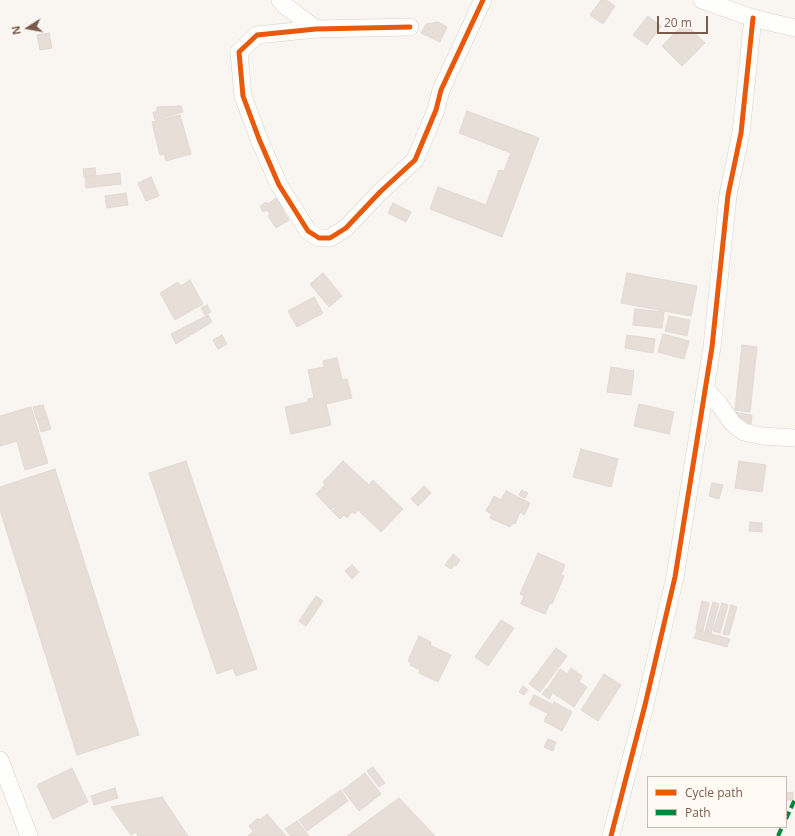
<!DOCTYPE html>
<html>
<head>
<meta charset="utf-8">
<style>
  body { margin:0 }
  #map { position:relative; width:795px; height:836px; overflow:hidden; background:#f9f5f0; font-family:"Open Sans",sans-serif }
  canvas { display:block }
  .legend { position:absolute; left:647px; top:776px; width:140px; height:52px; box-sizing:border-box; background:#fffaf3; border:1px solid #cabbb1; margin:0; padding:5px 7px; list-style:none; font-size:12px; color:#7a5c4d }
  .legend li { display:flex; align-items:center; gap:8px; height:20px }
  .legend b { width:20px; border:1px solid #cabbb1 }
  .north { position:absolute; left:8px; top:8px; width:40px; height:40px; -webkit-text-stroke:3px #fffaf3; paint-order:stroke; rotate:259deg; font-size:11px; font-weight:700; line-height:16px; text-align:center; color:#7a5c4d }
  .north::after { content:''; display:block; margin:auto; width:14px; height:18px; background:#7a5c4d; clip-path:polygon(50% 0,100% 100%,50% 72%,0 100%) }
  .scale { position:absolute; left:657px; top:16px; width:51px; height:18px; box-sizing:border-box; border:2px solid #7a5c4d; border-top:0; padding-left:5px; font-size:12px; line-height:14px; white-space:nowrap; color:#7a5c4d; -webkit-text-stroke:3px #fffaf3; paint-order:stroke }
</style>
</head>
<body>
<div id="map">
<canvas width="795" height="836"></canvas>
<ul class="legend">
<li><b style="height:5px;background:#e8590c"></b>Cycle path</li>
<li><b style="height:5px;background:#00873e"></b>Path</li>
</ul>
<div class="north">N</div>
<div class="scale">20 m</div>
</div>
<script>
const context = document.querySelector('canvas').getContext('2d');
context.lineJoin = 'round';
function paint(path, color) {
  context.fillStyle = color;
  context.fill(path, 'evenodd');
}
function poly(rows) {
  const path = new Path2D();
  for (const r of rows) {
    path.moveTo(r[0], r[1]);
    for (let i = 2; i < r.length; i += 2) path.lineTo(r[i], r[i + 1]);
  }
  return path;
}
function stroke(path, color, width, dash) {
  context.strokeStyle = color;
  context.lineWidth = width;
  context.lineCap = dash ? 'butt' : 'round';
  context.setLineDash(dash || []);
  context.stroke(path);
}
const building = poly([
  [601,0,606,0,615,6,603,24,590,15,601,0],
  [648,16,661,26,647,45,633,35,648,16],
  [438,22,447,27,440,42,421,33,426,24,438,22],
  [685,23,705,43,682,66,662,46,685,23],
  [49,33,52,48,40,50,37,35,49,33],
  [181,106,183,112,155,120,153,112,157,112,157,107,181,106],
  [467,111,539,138,502,237,430,209,438,187,486,205,499,170,504,171,511,153,459,133,467,111],
  [180,115,191,154,166,161,164,154,160,155,152,122,180,115],
  [95,168,96,175,84,177,83,169,95,168],
  [120,173,121,184,86,188,85,177,120,173],
  [151,177,159,196,146,201,138,183,151,177],
  [126,193,128,205,107,208,105,196,126,193],
  [281,195,289,207,283,211,289,220,276,228,268,216,270,214,267,210,263,212,260,206,266,202,267,204,281,195],
  [393,203,411,212,406,222,388,213,393,203],
  [323,273,342,296,329,307,310,284,323,273],
  [627,273,697,286,691,316,621,303,627,273],
  [190,280,203,304,175,320,160,293,178,282,181,286,190,280],
  [314,297,323,313,297,327,288,311,314,297],
  [207,305,211,312,205,315,201,308,207,305],
  [635,309,664,312,662,328,633,325,635,309],
  [208,315,212,322,176,344,171,334,208,315],
  [669,316,690,320,687,336,665,331,669,316],
  [663,334,689,341,684,359,658,352,663,334],
  [222,335,227,344,218,349,213,340,222,335],
  [627,335,655,339,653,353,625,348,627,335],
  [742,345,757,347,750,412,735,410,742,345],
  [337,358,342,380,347,379,352,398,326,404,331,425,291,434,285,407,308,402,308,399,314,398,308,370,324,367,323,361,337,358],
  [611,367,634,371,631,395,607,392,611,367],
  [639,404,674,412,669,434,634,426,639,404],
  [43,405,47,417,37,420,33,407,43,405],
  [31,407,48,463,25,470,17,441,0,446,0,416,31,407],
  [733,412,752,415,751,424,732,422,733,412],
  [47,417,51,429,41,432,38,420,47,417],
  [581,449,618,459,611,487,573,477,581,449],
  [186,461,257,669,236,676,233,668,217,674,149,473,186,461],
  [343,461,369,485,373,480,403,509,381,532,358,510,355,514,352,512,347,518,344,515,340,519,332,511,335,508,333,507,331,510,316,494,325,485,323,482,343,461],
  [739,461,766,465,762,492,735,488,739,461],
  [55,469,139,735,77,755,0,510,0,487,55,469],
  [712,483,723,485,719,499,709,496,712,483],
  [424,486,431,493,418,506,411,499,424,486],
  [522,490,528,493,525,498,519,495,522,490],
  [506,491,530,503,524,515,520,512,515,524,513,523,510,527,490,518,492,514,486,511,494,496,501,500,506,491],
  [750,522,762,523,762,532,749,531,750,522],
  [538,553,565,565,561,575,564,576,552,604,550,603,545,614,521,604,524,596,520,594,538,553],
  [453,554,460,560,456,566,454,565,451,569,445,565,453,554],
  [352,565,359,572,352,579,345,571,352,565],
  [316,596,323,601,306,626,299,621,316,596],
  [702,601,709,603,703,631,696,629,702,601],
  [713,602,719,604,711,633,705,631,713,602],
  [722,603,728,605,720,633,713,631,722,603],
  [731,605,737,607,729,635,723,634,731,605],
  [501,620,514,628,488,666,475,657,501,620],
  [697,630,730,639,727,647,694,638,697,630],
  [419,636,431,642,430,645,451,655,438,682,419,673,420,670,410,665,411,663,408,661,419,636],
  [556,648,567,656,540,692,529,684,556,648],
  [571,668,582,676,579,682,587,687,574,707,547,689,560,669,567,674,571,668],
  [604,674,621,685,598,721,581,710,604,674],
  [523,686,528,690,524,695,519,692,523,686],
  [546,689,552,694,549,699,542,694,546,689],
  [534,695,552,704,547,713,529,704,534,695],
  [554,702,572,712,562,731,544,721,554,702],
  [548,739,556,742,553,751,544,747,548,739],
  [373,767,385,783,379,787,367,771,373,767],
  [72,768,88,802,53,819,37,785,72,768],
  [365,773,381,794,359,811,343,790,365,773],
  [115,788,118,798,94,805,91,796,115,788],
  [341,790,348,801,307,831,299,820,341,790],
  [793,792,793,800,786,800,786,793,793,792],
  [162,797,188,836,138,836,136,832,131,835,111,807,162,797],
  [399,798,435,836,347,836,399,798],
  [267,814,286,836,248,836,253,831,249,826,258,818,260,820,267,814],
  [297,821,309,836,291,836,285,829,297,821]
]);
paint(building, '#e6ded7');
stroke(building, '#e2d8d2', 1);
const street = poly([
  [280,0,284,5,316,29],
  [702,0,753,18,795,28],
  [410,27,316,29,257,35,239,52,243,96,259,139,279,185,308,231,319,238,330,238,346,228,380,192,415,160,436,110,441,90,483,0],
  [706,390,719,404,733,424,744,432,762,436,795,438],
  [0,760,29,836],
  [611,836,645,705,675,577,712,347,728,195,741,133,753,18]
]);
stroke(street, '#d7d1cb', 18);
stroke(street, '#fefefd', 17);
stroke(poly([
  [786,819,795,799],
  [778,836,782,827]
]), '#00873e', 4, [8, 4]);
stroke(poly([
  [410,27,316,29,257,35,239,52,243,96,259,139,279,185,308,231,319,238,330,238,346,228,380,192,415,160,436,110,441,90,483,0],
  [611,836,645,705,675,577,712,347,728,195,741,133,753,18]
]), '#e8590c', 5);
</script>
</body>
</html>
